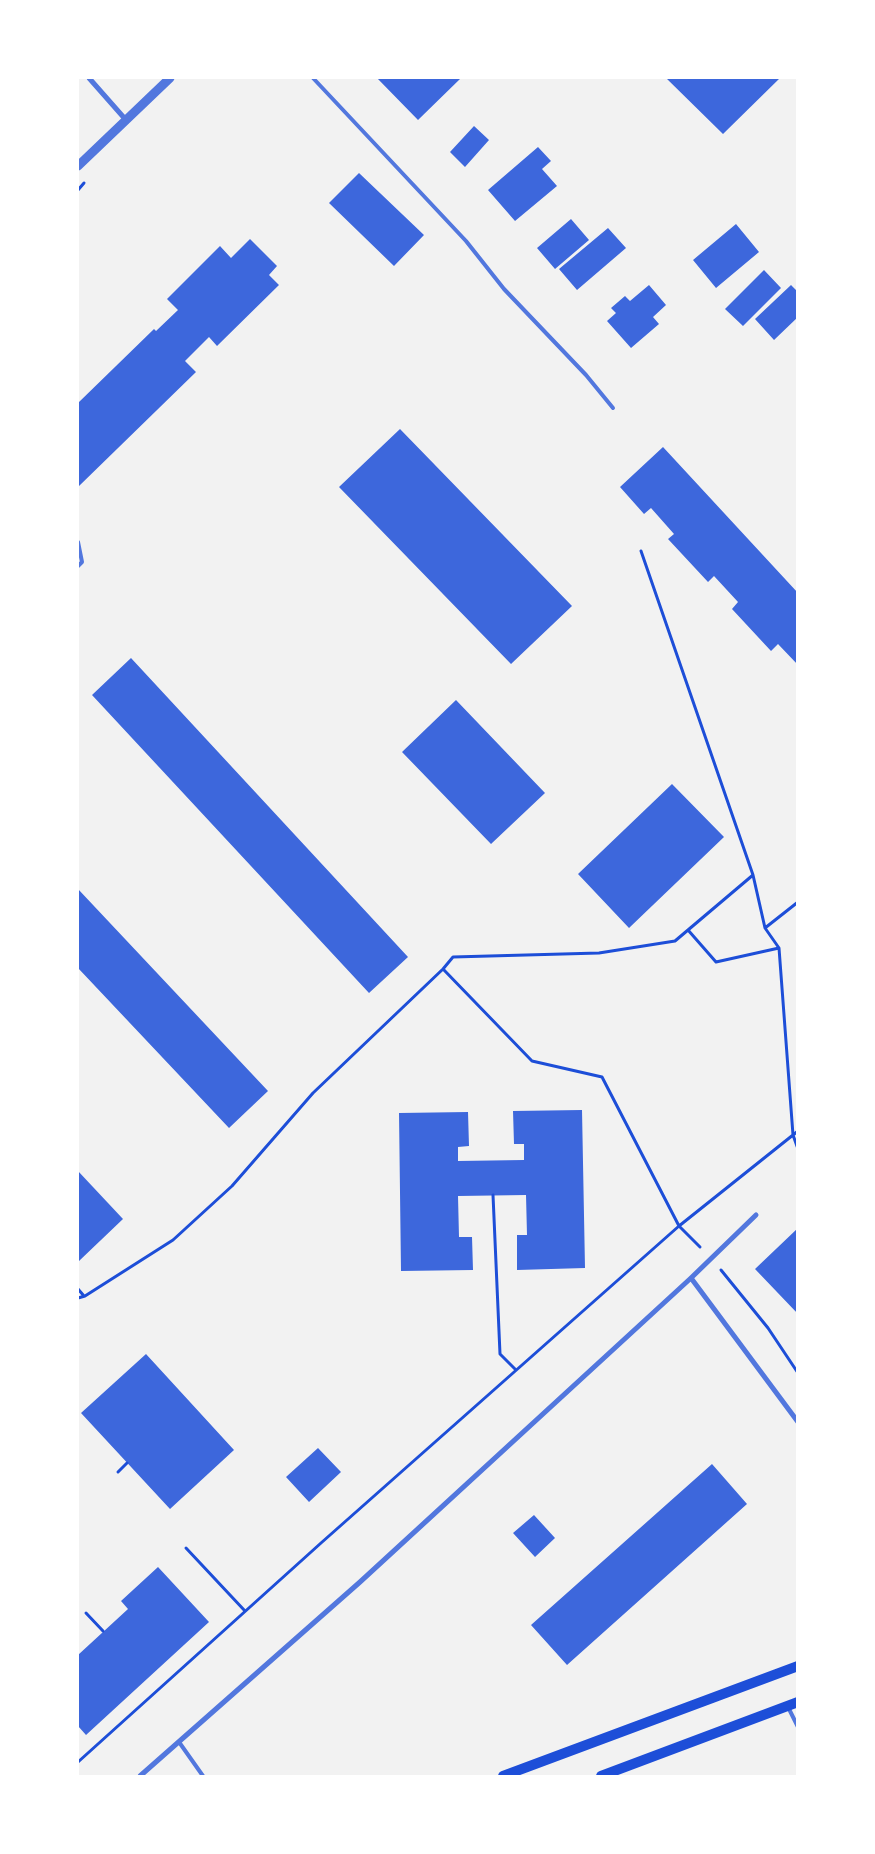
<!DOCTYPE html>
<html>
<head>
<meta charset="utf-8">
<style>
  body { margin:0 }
  #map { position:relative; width:875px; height:1854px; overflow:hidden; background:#f2f2f2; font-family:"DejaVu Sans",sans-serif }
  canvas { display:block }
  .frame { position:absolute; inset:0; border:79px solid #fff; pointer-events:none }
</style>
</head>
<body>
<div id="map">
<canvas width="875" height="1854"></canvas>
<div class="frame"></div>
</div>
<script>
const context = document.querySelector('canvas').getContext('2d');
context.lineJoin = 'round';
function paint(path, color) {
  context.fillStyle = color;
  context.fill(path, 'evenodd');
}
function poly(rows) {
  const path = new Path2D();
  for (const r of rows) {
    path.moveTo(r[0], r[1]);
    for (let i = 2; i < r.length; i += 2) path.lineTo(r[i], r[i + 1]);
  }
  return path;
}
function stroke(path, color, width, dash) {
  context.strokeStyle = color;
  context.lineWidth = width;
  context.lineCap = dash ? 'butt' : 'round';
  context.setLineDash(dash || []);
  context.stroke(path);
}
paint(poly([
  [377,78,458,78,460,79,418,120],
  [666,78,780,78,723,134],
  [474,126,489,140,465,167,450,152],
  [538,147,551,161,542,169,557,186,515,221,488,190],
  [359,173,424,235,394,266,329,203],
  [571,219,589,240,555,269,537,248],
  [736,224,759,252,716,288,693,260],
  [608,228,626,248,577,290,559,269],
  [250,239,277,266,269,275,279,285,217,346,209,337,185,361,196,372,78,487,78,403,154,329,156,331,178,310,167,299,220,246,231,258],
  [764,270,781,288,743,326,725,309],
  [649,285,666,305,653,317,659,324,631,348,607,321,616,313,611,308,625,296,630,301],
  [791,285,798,292,798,317,774,340,755,319],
  [400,429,572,606,511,664,339,487],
  [663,447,798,593,798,665,778,644,771,651,732,609,738,602,714,576,708,582,668,539,674,534,651,508,644,514,620,487],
  [131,658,408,957,369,993,92,695],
  [456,700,545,793,491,844,402,752],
  [672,784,724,837,629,928,578,874],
  [78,889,268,1091,229,1128,78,968],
  [582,1110,585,1268,517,1270,517,1235,527,1235,526,1195,458,1196,459,1237,472,1237,473,1270,401,1271,399,1113,468,1112,469,1146,458,1147,458,1161,524,1160,524,1144,514,1144,513,1111],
  [78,1171,123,1219,79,1261,78,1260],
  [798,1228,798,1314,755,1269],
  [146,1354,234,1450,170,1509,81,1413],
  [318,1448,341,1472,309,1502,286,1477],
  [712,1464,747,1504,567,1665,531,1625],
  [534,1515,555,1538,535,1557,513,1533],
  [158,1567,209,1622,86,1735,78,1726,78,1655,128,1609,121,1601]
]), '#3d67dc');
stroke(poly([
  [78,190,84,183],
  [641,551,753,875],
  [798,902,765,928,779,948,793,1135,798,1149],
  [688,930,716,962,779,948],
  [443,969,532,1061,602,1077,679,1226,700,1247],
  [493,1195,500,1354,516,1370],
  [721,1270,768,1328,798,1373],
  [78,1289,84,1296],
  [78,1298,85,1296,173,1240,232,1186,313,1093,443,969,453,957,599,953,675,941,753,875,765,928],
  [118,1472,127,1463],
  [186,1548,245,1611],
  [86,1613,103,1631],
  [78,1762,321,1543,679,1226,798,1131]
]), '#1d4ed8', 3);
stroke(poly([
  [313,78,466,241,504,289,586,375,613,408],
  [78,542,82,562,78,566],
  [788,1707,798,1727],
  [179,1742,203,1776]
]), '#5277de', 4);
stroke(poly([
  [89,78,126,120],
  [691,1278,798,1422],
  [140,1776,360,1582,691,1278,756,1215]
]), '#5277de', 5);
stroke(poly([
  [78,166,170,78]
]), '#5277de', 9);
stroke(poly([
  [503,1776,798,1666],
  [601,1776,798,1702]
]), '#1d4ed8', 10);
</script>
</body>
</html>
